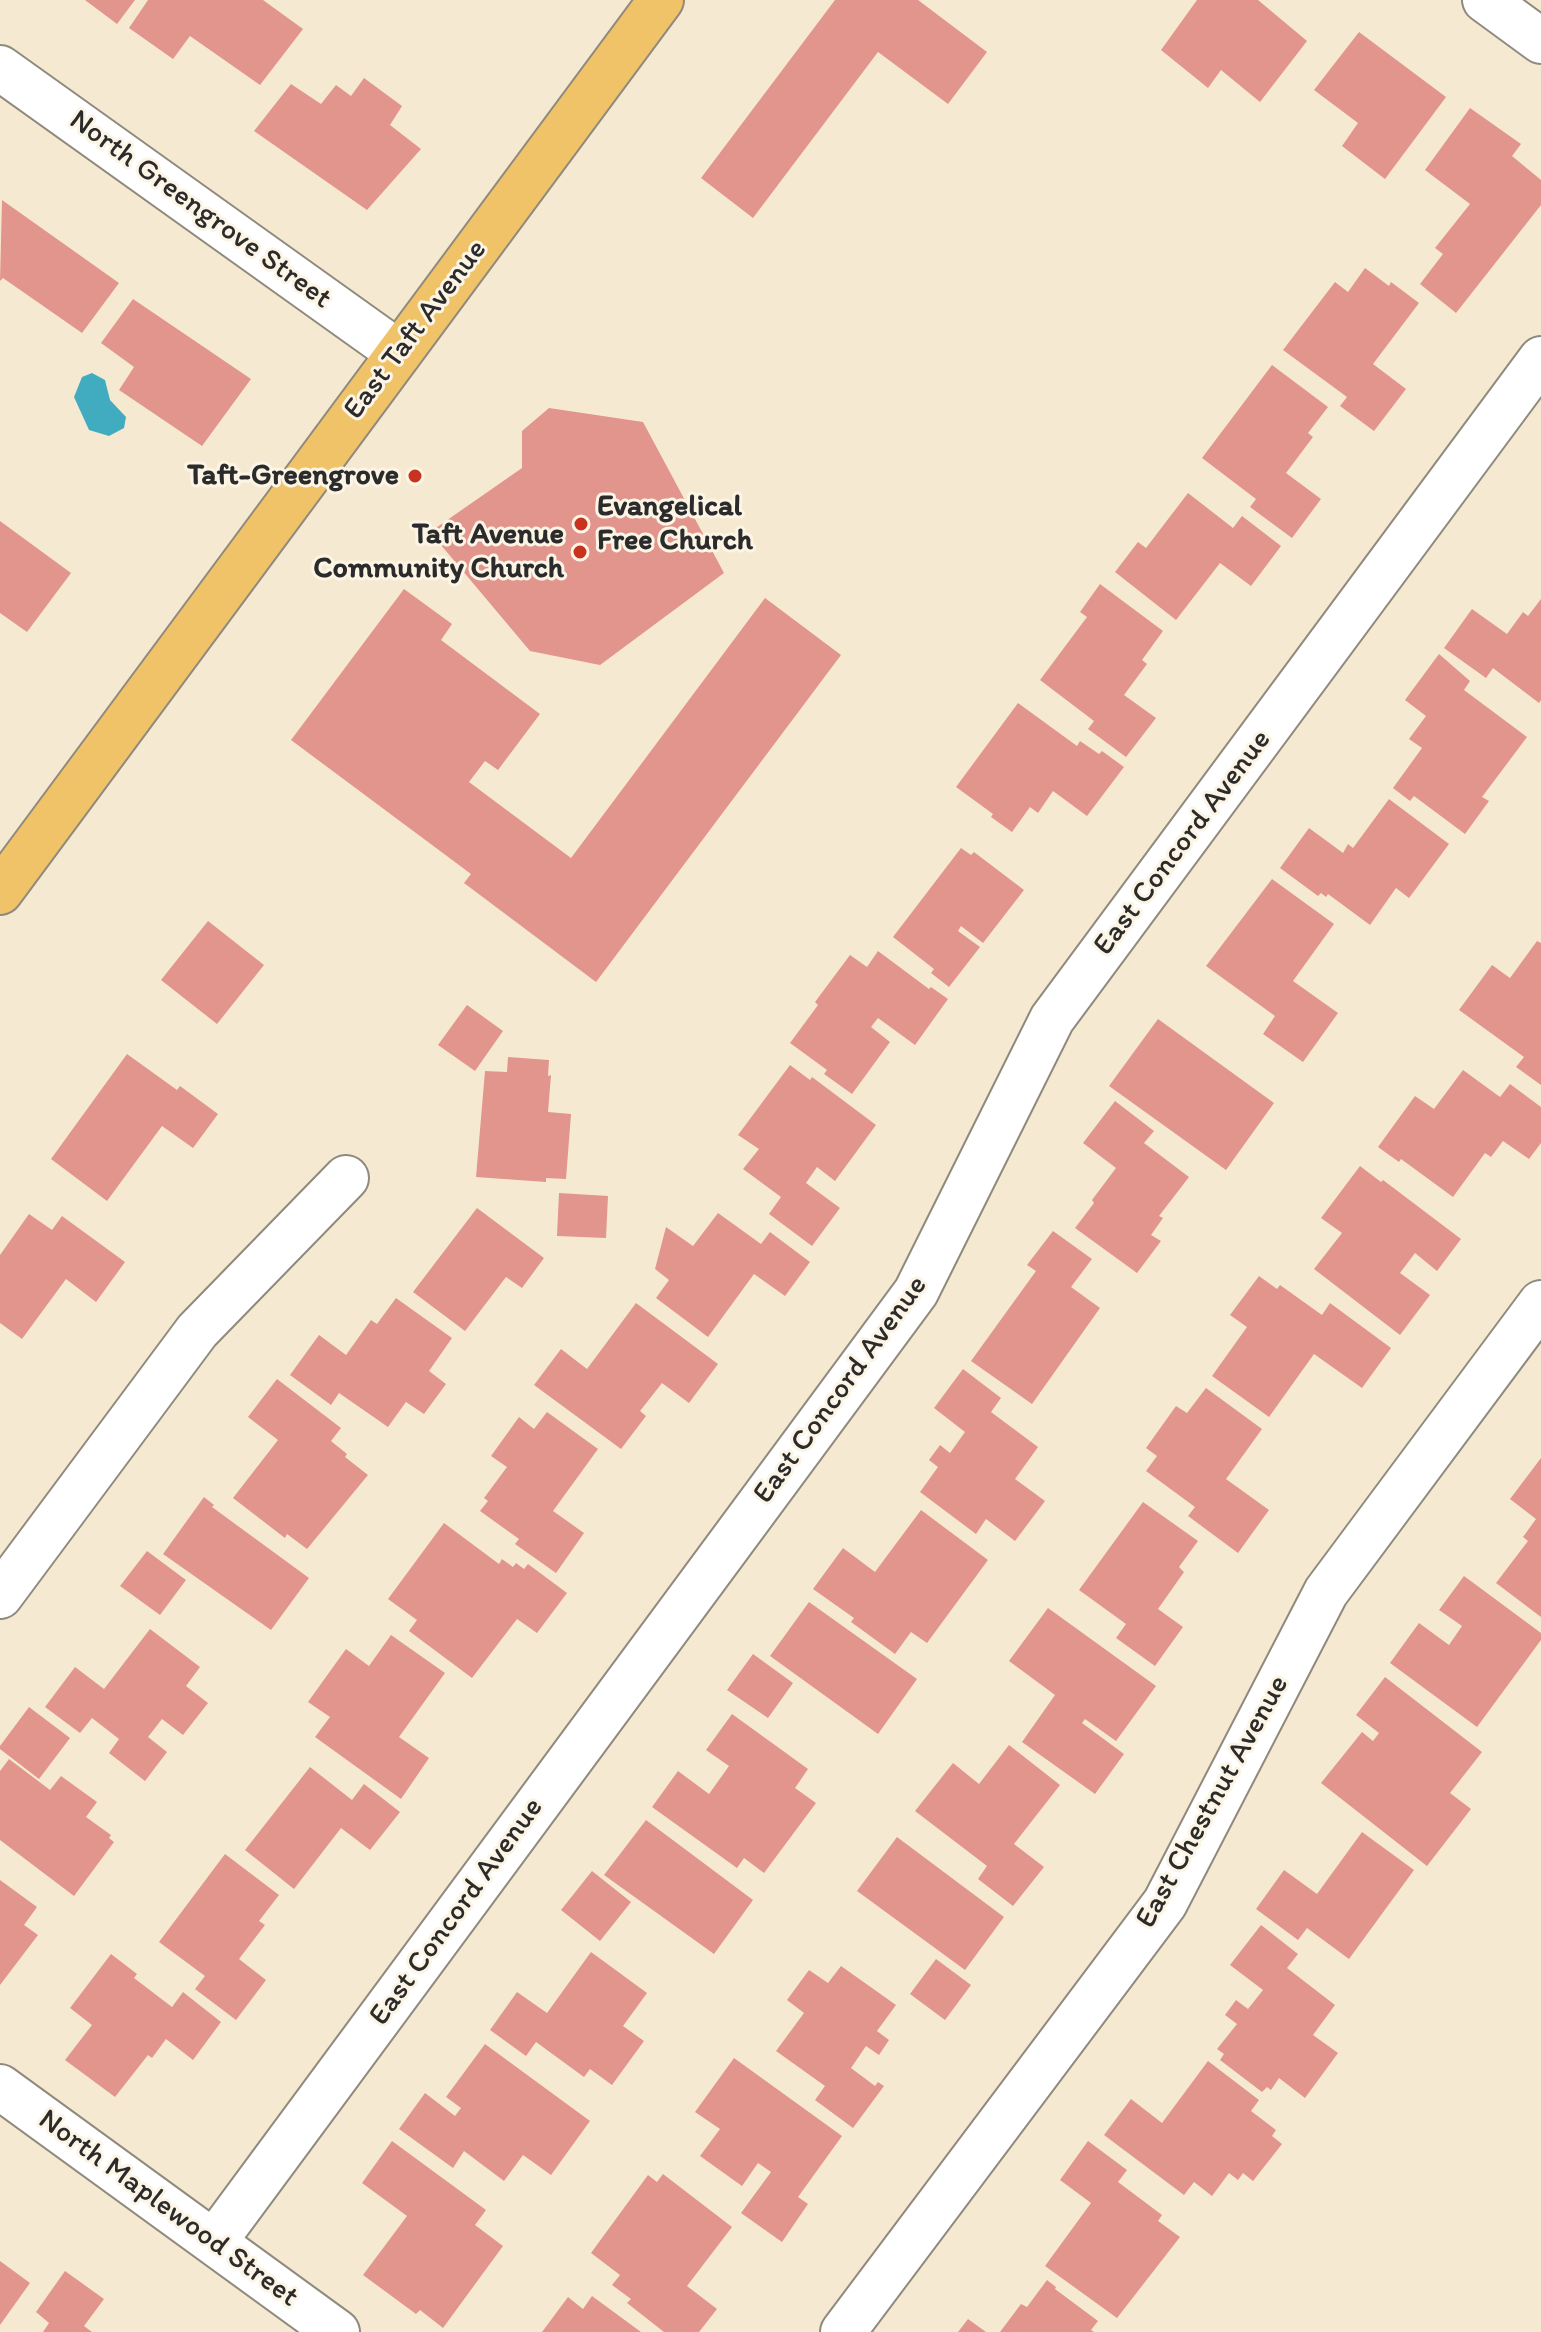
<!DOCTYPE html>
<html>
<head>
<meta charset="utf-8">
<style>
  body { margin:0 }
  canvas { display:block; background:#f6e9d1 }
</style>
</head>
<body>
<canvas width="1541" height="2332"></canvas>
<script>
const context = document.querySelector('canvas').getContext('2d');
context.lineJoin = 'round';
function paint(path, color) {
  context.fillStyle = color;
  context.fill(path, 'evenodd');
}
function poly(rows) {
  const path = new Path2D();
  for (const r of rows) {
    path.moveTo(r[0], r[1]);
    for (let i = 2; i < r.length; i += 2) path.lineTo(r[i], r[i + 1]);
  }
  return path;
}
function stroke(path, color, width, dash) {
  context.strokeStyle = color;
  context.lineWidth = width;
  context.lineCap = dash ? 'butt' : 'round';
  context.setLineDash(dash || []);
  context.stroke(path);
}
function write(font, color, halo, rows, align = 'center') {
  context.font = font + ' Itim,sans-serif';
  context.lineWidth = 6;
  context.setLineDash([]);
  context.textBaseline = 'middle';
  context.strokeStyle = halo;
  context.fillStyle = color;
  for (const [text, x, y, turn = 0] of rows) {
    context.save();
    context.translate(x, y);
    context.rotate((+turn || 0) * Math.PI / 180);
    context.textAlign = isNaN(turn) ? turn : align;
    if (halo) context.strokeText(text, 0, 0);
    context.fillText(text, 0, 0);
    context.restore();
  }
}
paint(poly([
  [92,373,105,380,110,400,126,417,124,428,109,436,89,430,74,397,82,377]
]), '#41acc0');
paint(poly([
  [85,0,135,0,117,24],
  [148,0,263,0,303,29,260,85,190,36,173,59,129,28],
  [835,0,918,0,987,52,948,104,878,52,753,218,701,178],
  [1197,0,1258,0,1307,41,1260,102,1221,70,1208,88,1161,50],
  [1359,32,1446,97,1385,179,1342,146,1358,123,1314,90],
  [364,78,402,106,390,125,421,149,367,210,254,131,291,84,321,104,336,85,351,96],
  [1470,108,1521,144,1512,156,1541,180,1541,205,1456,313,1420,284,1443,254,1435,248,1470,204,1425,170],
  [2,200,119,283,82,333,3,278,0,281],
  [1365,268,1389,286,1391,282,1419,303,1373,364,1406,389,1374,431,1340,406,1347,397,1283,350,1335,282,1348,292],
  [133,299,251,379,202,446,119,390,134,367,101,343],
  [1272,365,1328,407,1308,433,1313,437,1286,473,1321,499,1292,538,1250,507,1256,499,1202,458],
  [549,408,643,422,724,573,600,665,530,651,430,532,522,468,522,431],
  [1188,493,1233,528,1242,516,1281,546,1251,586,1220,563,1176,620,1115,572,1138,542,1146,548],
  [0,521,71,573,27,632,0,613],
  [1100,584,1163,631,1142,660,1147,664,1124,695,1156,718,1126,757,1088,729,1094,721,1040,680,1087,617,1080,612],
  [404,589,452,624,441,640,540,714,498,770,485,761,469,782,571,858,765,598,841,655,596,982,464,883,471,874,291,740],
  [1541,599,1541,700,1539,703,1493,668,1486,678,1444,648,1472,609,1507,634,1523,612,1528,616],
  [1439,654,1470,681,1464,690,1527,737,1482,797,1489,801,1465,834,1414,796,1410,801,1393,788,1422,748,1409,739,1426,716,1405,700],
  [1018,703,1077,746,1080,741,1099,754,1102,751,1124,767,1087,816,1053,791,1038,813,1030,807,1012,832,991,817,993,814,956,787],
  [1389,799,1449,844,1409,898,1396,888,1370,925,1328,894,1326,897,1321,893,1318,896,1280,868,1309,828,1343,853,1348,844,1353,848],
  [961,848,971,855,974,852,1024,890,983,943,961,926,958,931,980,947,949,987,931,973,934,969,893,937],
  [1272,879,1334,924,1293,981,1338,1013,1303,1062,1263,1034,1275,1016,1206,966],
  [208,921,264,965,217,1024,161,980],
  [1537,941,1541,943,1541,1085,1516,1067,1524,1057,1459,1010,1492,965,1510,978],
  [878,951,929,989,931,987,948,999,915,1045,878,1018,871,1027,890,1042,852,1094,824,1074,827,1070,790,1043,818,1005,815,1002,850,955,867,967],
  [467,1005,503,1031,475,1071,438,1045],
  [1158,1019,1274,1103,1226,1170,1109,1086],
  [127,1054,177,1090,180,1086,218,1114,193,1148,162,1126,107,1201,51,1159],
  [508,1057,549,1060,548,1076,551,1075,548,1112,571,1114,566,1179,546,1178,546,1182,476,1177,485,1071,507,1072],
  [790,1065,810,1080,812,1077,876,1125,835,1181,817,1167,806,1183,840,1208,812,1246,769,1214,781,1197,743,1169,759,1149,738,1135],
  [1463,1070,1500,1097,1510,1084,1541,1107,1541,1143,1529,1159,1503,1141,1491,1157,1485,1153,1453,1197,1401,1159,1399,1162,1378,1147,1415,1096,1434,1109],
  [1115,1101,1154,1131,1144,1143,1189,1177,1159,1216,1163,1218,1151,1235,1161,1241,1137,1273,1075,1228,1094,1203,1092,1200,1116,1168,1083,1143],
  [1360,1166,1381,1182,1383,1180,1461,1239,1437,1271,1415,1253,1400,1273,1430,1295,1400,1335,1314,1269,1342,1233,1321,1218],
  [559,1193,608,1196,606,1238,557,1236],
  [477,1208,544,1258,522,1288,506,1277,465,1331,413,1292],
  [718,1213,761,1244,770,1232,810,1262,785,1296,754,1274,708,1337,656,1298,669,1280,655,1269,666,1227,693,1246],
  [29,1214,52,1230,62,1216,125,1262,96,1302,66,1279,22,1339,0,1323,0,1255],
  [1053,1231,1092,1259,1071,1287,1100,1308,1032,1404,971,1361,1036,1271,1027,1265],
  [1259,1276,1277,1289,1280,1285,1322,1315,1330,1303,1391,1348,1362,1388,1314,1354,1269,1417,1212,1376,1247,1327,1230,1315],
  [396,1298,452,1338,429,1371,446,1384,424,1414,406,1402,388,1427,339,1393,331,1405,290,1375,319,1335,346,1355,371,1320,377,1324],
  [636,1303,718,1364,689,1403,662,1383,640,1411,646,1416,621,1449,534,1385,561,1349,587,1369],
  [963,1369,1001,1398,991,1412,1038,1447,1015,1479,1045,1501,1015,1541,986,1519,976,1534,920,1492,938,1467,929,1460,940,1445,950,1453,965,1432,934,1408],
  [277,1379,341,1428,331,1441,347,1454,345,1457,368,1475,307,1549,287,1534,285,1538,233,1498,278,1440,248,1417],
  [1206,1388,1262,1429,1226,1479,1269,1510,1238,1553,1188,1516,1195,1507,1146,1471,1157,1456,1146,1448,1176,1406,1187,1413],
  [547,1412,598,1449,553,1511,584,1533,556,1573,515,1544,519,1539,480,1511,488,1501,484,1498,507,1467,491,1456,519,1417,534,1429],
  [1541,1458,1541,1617,1496,1583,1528,1541,1523,1537,1536,1519,1510,1499],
  [204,1497,214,1505,212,1507,309,1578,271,1630,163,1554],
  [1143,1502,1198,1541,1179,1567,1184,1572,1158,1609,1183,1627,1155,1666,1116,1638,1126,1624,1079,1590],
  [921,1510,988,1560,927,1643,911,1632,895,1654,851,1622,854,1618,813,1589,843,1548,875,1572],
  [444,1523,499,1564,502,1559,513,1567,516,1563,524,1569,528,1564,567,1593,537,1633,517,1619,472,1678,409,1631,417,1620,388,1599],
  [147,1551,186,1580,160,1615,120,1586],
  [1464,1576,1541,1633,1541,1640,1477,1727,1390,1663,1419,1623,1449,1645,1462,1626,1439,1610],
  [809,1602,917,1679,878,1734,770,1656],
  [1048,1608,1156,1686,1116,1741,1085,1719,1082,1723,1124,1754,1095,1794,1022,1742,1055,1695,1009,1661],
  [150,1629,200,1667,186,1686,208,1703,183,1735,162,1719,148,1737,167,1752,145,1781,109,1753,119,1739,92,1718,80,1733,45,1707,75,1667,104,1689],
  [391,1635,445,1673,399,1737,429,1758,401,1799,315,1737,330,1717,308,1702,346,1649,369,1666],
  [753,1654,793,1683,768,1718,727,1690],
  [1385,1677,1482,1752,1450,1793,1471,1809,1427,1866,1321,1783,1362,1732,1373,1741,1379,1733,1356,1715],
  [29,1707,70,1738,39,1779,0,1749,0,1746],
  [732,1714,808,1769,795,1788,816,1803,764,1873,744,1858,737,1868,652,1807,678,1771,709,1794,729,1766,706,1750],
  [1009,1745,1060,1785,1014,1844,1044,1867,1013,1906,978,1879,987,1866,915,1811,953,1763,979,1784],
  [9,1759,50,1790,61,1776,97,1802,86,1817,111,1835,109,1838,114,1842,74,1896,0,1840,0,1771],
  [310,1767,352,1800,364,1784,400,1812,370,1850,341,1828,294,1889,245,1850],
  [646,1820,753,1900,714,1954,604,1875],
  [1362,1832,1414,1870,1349,1959,1307,1928,1298,1940,1256,1909,1284,1870,1317,1894],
  [897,1837,1004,1917,965,1970,857,1891],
  [225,1854,279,1895,259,1921,265,1925,239,1959,266,1980,236,2020,195,1989,205,1976,159,1942],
  [592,1871,631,1902,600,1941,561,1910],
  [0,1880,37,1907,24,1925,38,1935,0,1985],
  [1261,1925,1298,1954,1287,1968,1335,2005,1313,2035,1338,2053,1305,2098,1279,2078,1271,2090,1267,2087,1262,2092,1220,2060,1224,2054,1217,2049,1237,2024,1225,2015,1236,2000,1248,2009,1263,1990,1230,1965],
  [591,1952,647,1993,623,2026,644,2041,612,2085,590,2069,584,2077,536,2042,526,2056,490,2030,517,1992,547,2013],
  [111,1954,137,1974,134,1978,172,2007,183,1992,221,2022,193,2060,166,2039,152,2058,148,2055,115,2097,65,2060,92,2025,70,2008],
  [936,1959,971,1985,945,2020,910,1994],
  [841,1966,896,2005,877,2031,889,2040,879,2055,866,2046,851,2068,875,2086,878,2082,884,2086,853,2128,815,2100,825,2086,776,2051,804,2013,787,2000,809,1970,828,1983],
  [485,2044,590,2121,551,2175,523,2155,504,2181,464,2151,453,2168,399,2129,425,2093,455,2116,461,2108,446,2097],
  [734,2058,842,2136,798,2197,808,2204,782,2242,741,2213,771,2172,758,2163,742,2186,700,2156,720,2129,695,2112],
  [1208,2061,1259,2100,1251,2111,1276,2130,1272,2136,1282,2144,1253,2181,1243,2173,1238,2180,1229,2173,1212,2196,1194,2182,1184,2195,1104,2135,1131,2099,1162,2123],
  [392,2141,486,2210,475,2225,503,2246,443,2328,420,2310,416,2314,363,2275,407,2216,362,2183],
  [1088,2141,1127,2170,1118,2182,1162,2215,1158,2221,1180,2237,1117,2318,1045,2266,1091,2203,1060,2180],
  [663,2174,732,2227,687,2286,717,2309,699,2332,664,2332,627,2303,631,2299,612,2285,620,2275,591,2253,648,2175,657,2182],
  [0,2261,30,2283,0,2325],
  [65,2271,104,2299,84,2326,92,2332,43,2332,49,2323,36,2312],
  [1047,2280,1056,2287,1055,2289,1098,2321,1091,2330,1094,2332,1000,2332,1021,2304,1027,2307],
  [592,2296,641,2332,542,2332,568,2297,583,2309],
  [968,2319,986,2332,958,2332]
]), '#e2958d');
const minor = poly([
  [1485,0,1541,41],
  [0,68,399,353],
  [0,1596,197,1331,346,1178],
  [0,2087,337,2332],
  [214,2242,916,1292,1052,1019,1541,359],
  [843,2332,1165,1903,1326,1592,1541,1303]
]);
const major = poly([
  [0,892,661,0]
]);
stroke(minor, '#908a7e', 48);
stroke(major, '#908a7e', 48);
stroke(minor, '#fff', 44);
stroke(major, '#f1c369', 44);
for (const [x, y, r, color] of [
  [415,476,8,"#c8321e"],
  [581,524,8,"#c8321e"],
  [580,552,8,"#c8321e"]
]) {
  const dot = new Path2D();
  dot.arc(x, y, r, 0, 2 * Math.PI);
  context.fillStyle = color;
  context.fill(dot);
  stroke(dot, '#fcf5e5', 3);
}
write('30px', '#2b2b2b', '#fcf5e5', [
  ["North Greengrove Street",200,210,36],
  ["East Taft Avenue",416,330,-53],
  ["East Concord Avenue",1183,843,-53],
  ["East Concord Avenue",841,1390,-54],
  ["East Chestnut Avenue",1213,1802,-61],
  ["East Concord Avenue",457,1912,-54],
  ["North Maplewood Street",168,2209,36]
]);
write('bold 30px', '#2b2b2b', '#fcf5e5', [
  ["Taft-Greengrove",399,476],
  ["Evangelical",597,507,"left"],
  ["Free Church",597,541,"left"],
  ["Taft Avenue",564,535],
  ["Community Church",564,569]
], 'right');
</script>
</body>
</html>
